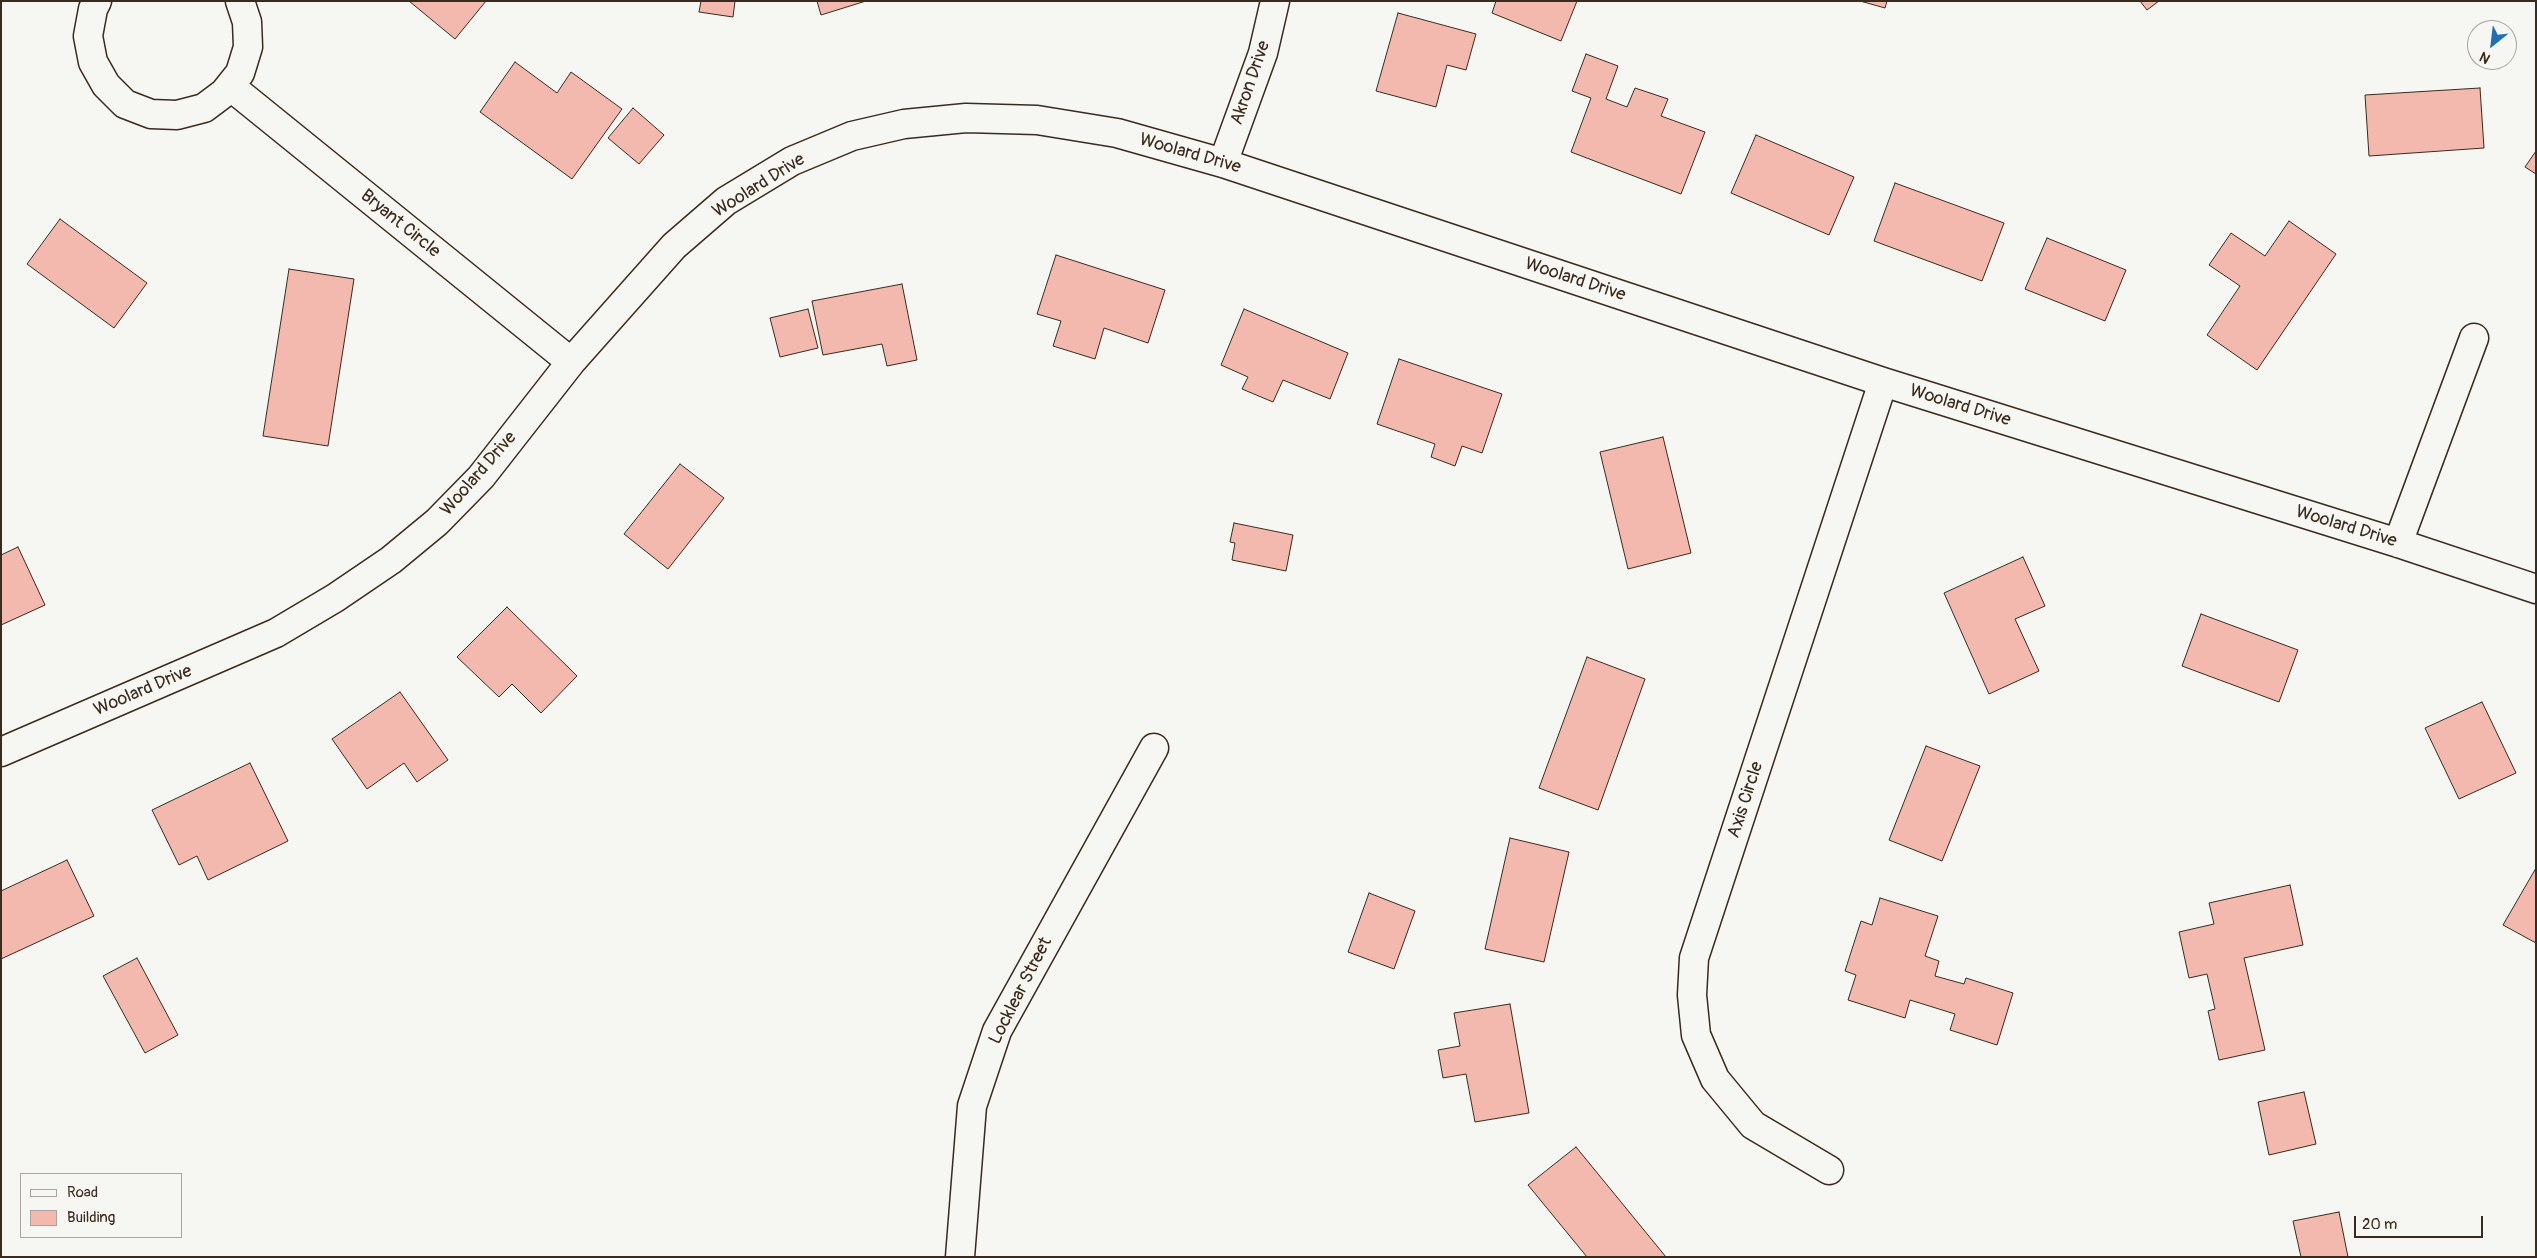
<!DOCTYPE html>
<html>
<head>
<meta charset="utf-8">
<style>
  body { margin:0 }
  #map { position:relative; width:2537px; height:1258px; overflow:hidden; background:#f6f6f2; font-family:Pangolin,sans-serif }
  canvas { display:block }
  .frame { position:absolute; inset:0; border:2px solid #3b2a1e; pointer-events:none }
  .legend { position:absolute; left:20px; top:1173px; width:162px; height:65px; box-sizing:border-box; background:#f6f6f2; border:1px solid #aba49d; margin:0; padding:6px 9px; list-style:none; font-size:15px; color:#3b2a1e }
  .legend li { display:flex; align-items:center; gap:10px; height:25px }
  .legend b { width:25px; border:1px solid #aba49d }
  .north { position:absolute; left:2467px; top:20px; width:50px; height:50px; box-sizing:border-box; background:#f6f6f2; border:1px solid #aba49d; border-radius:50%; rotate:209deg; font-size:14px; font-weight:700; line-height:20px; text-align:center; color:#3b2a1e }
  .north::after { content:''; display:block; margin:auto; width:18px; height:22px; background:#1f6fb2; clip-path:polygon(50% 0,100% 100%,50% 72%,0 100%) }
  .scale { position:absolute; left:2354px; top:1216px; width:129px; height:22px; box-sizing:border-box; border:2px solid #3b2a1e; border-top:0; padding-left:6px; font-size:15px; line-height:18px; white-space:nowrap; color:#3b2a1e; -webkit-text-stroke:4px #f6f6f2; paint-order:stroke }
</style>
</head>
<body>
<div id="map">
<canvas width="2537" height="1258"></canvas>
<div class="frame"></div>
<ul class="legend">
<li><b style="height:6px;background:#f6f6f2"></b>Road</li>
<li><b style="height:14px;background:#f3b9ae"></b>Building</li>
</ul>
<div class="north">N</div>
<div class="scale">20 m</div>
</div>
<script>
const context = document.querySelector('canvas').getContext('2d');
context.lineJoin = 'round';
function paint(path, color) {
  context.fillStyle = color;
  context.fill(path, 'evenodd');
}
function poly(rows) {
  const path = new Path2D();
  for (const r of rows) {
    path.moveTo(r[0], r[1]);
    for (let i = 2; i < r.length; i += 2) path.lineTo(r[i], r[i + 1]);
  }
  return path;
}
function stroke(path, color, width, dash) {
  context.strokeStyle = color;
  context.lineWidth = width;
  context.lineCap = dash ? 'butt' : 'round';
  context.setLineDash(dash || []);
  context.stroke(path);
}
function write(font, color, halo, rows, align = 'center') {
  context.font = font + ' Pangolin,sans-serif';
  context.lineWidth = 4;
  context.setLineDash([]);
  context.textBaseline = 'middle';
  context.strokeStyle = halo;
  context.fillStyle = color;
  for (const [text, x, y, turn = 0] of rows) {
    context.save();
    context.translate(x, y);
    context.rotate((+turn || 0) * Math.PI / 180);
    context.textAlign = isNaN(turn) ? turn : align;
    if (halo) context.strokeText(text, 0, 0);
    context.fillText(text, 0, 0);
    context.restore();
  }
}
const building = poly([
  [409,1,486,1,455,39,409,1],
  [701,1,735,1,733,17,699,12,701,1],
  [817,1,866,1,821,15,817,1],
  [1496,1,1577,1,1561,41,1492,13,1496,1],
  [1860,1,1887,1,1885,8,1860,1],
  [2140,1,2159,1,2147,10,2140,1],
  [1398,13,1476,34,1466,70,1447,65,1436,107,1376,91,1398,13],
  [1586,54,1618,66,1606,99,1627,107,1635,88,1668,99,1661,116,1705,132,1681,194,1571,152,1591,98,1572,91,1586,54],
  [515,62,557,93,571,72,622,109,572,179,480,112,515,62],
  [2480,88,2484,148,2369,156,2365,95,2480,88],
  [633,108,664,135,639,164,608,138,633,108],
  [1756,135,1854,177,1829,235,1731,193,1756,135],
  [2536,151,2536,174,2525,167,2536,151],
  [1895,183,2004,223,1982,281,1874,241,1895,183],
  [60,219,147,283,114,328,27,264,60,219],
  [2289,221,2336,254,2257,370,2207,335,2240,286,2209,265,2231,233,2265,256,2289,221],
  [2047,238,2126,270,2105,321,2025,289,2047,238],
  [1056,255,1165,290,1148,343,1104,328,1095,359,1053,346,1061,321,1037,314,1056,255],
  [289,269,354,279,328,446,263,436,289,269],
  [902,284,917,360,887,366,882,344,823,355,812,301,902,284],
  [808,309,818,348,780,357,770,318,808,309],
  [1244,309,1348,353,1330,399,1283,380,1273,402,1242,389,1248,377,1221,365,1244,309],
  [1399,359,1502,394,1482,453,1462,446,1455,466,1431,457,1435,444,1377,424,1399,359],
  [1663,437,1691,553,1628,569,1600,452,1663,437],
  [680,464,724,498,668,569,624,534,680,464],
  [1234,523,1293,535,1286,571,1232,560,1235,543,1230,542,1234,523],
  [18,547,45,605,1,625,1,555,18,547],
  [2023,557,2045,606,2015,619,2039,671,1989,694,1944,593,2023,557],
  [507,607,577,676,541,713,512,684,499,697,457,657,507,607],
  [2201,614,2298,650,2279,702,2182,666,2201,614],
  [1587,657,1645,679,1598,810,1539,788,1587,657],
  [400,692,448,760,417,782,404,763,367,789,332,739,400,692],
  [2482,702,2516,773,2459,799,2425,728,2482,702],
  [1926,746,1980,766,1942,861,1889,840,1926,746],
  [250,763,288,841,208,880,197,856,179,865,152,810,250,763],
  [1510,838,1569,852,1544,962,1485,949,1510,838],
  [67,860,94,916,1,959,1,891,67,860],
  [2536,868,2536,943,2503,925,2536,868],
  [2290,885,2303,945,2244,958,2265,1050,2219,1060,2208,1011,2215,1009,2207,974,2189,978,2179,932,2214,924,2209,903,2290,885],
  [1369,893,1415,911,1394,969,1348,952,1369,893],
  [1880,898,1938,916,1925,956,1939,961,1935,976,1964,984,1966,978,2013,993,1997,1045,1950,1030,1955,1014,1910,1000,1905,1018,1848,1000,1856,975,1845,971,1861,921,1872,925,1880,898],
  [137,958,178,1035,145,1053,103,976,137,958],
  [1510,1004,1529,1113,1475,1122,1466,1074,1443,1078,1438,1050,1460,1046,1454,1013,1510,1004],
  [2304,1092,2316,1144,2269,1155,2258,1102,2304,1092],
  [1576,1147,1666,1257,1587,1257,1528,1185,1576,1147],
  [2339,1212,2348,1257,2301,1257,2293,1221,2339,1212]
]);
paint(building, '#f3b9ae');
stroke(building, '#3b2a1e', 1);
const minor = poly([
  [97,1,93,9,88,36,93,62,106,85,125,104,151,114,177,115,204,108,224,93,240,73,248,47,247,22,240,1],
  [230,86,571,362],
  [1223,163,1263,53,1275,1],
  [2398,543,2474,338],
  [1,752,276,633,335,598,391,560,437,522,481,477,571,362,674,246,726,201,792,161,852,136,904,124,966,118,1037,120,1117,133,1223,163,1883,382,2398,543,2536,589],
  [1829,1170,1753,1125,1715,1079,1696,1035,1692,995,1694,958,1883,382],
  [960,1257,972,1106,997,1031,1154,748]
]);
stroke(minor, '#3b2a1e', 31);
stroke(minor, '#f6f6f2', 28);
write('18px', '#3b2a1e', '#f6f6f2', [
  ["Akron Drive",1251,83,-71],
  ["Woolard Drive",1190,154,16],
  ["Woolard Drive",759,186,-32],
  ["Bryant Circle",400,224,39],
  ["Woolard Drive",1575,280,18],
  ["Woolard Drive",1960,406,17],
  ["Woolard Drive",479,474,-49],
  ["Woolard Drive",2346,527,17],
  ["Woolard Drive",143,691,-23],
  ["Axis Circle",1746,800,-72],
  ["Locklear Street",1021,991,-63]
]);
</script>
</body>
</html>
